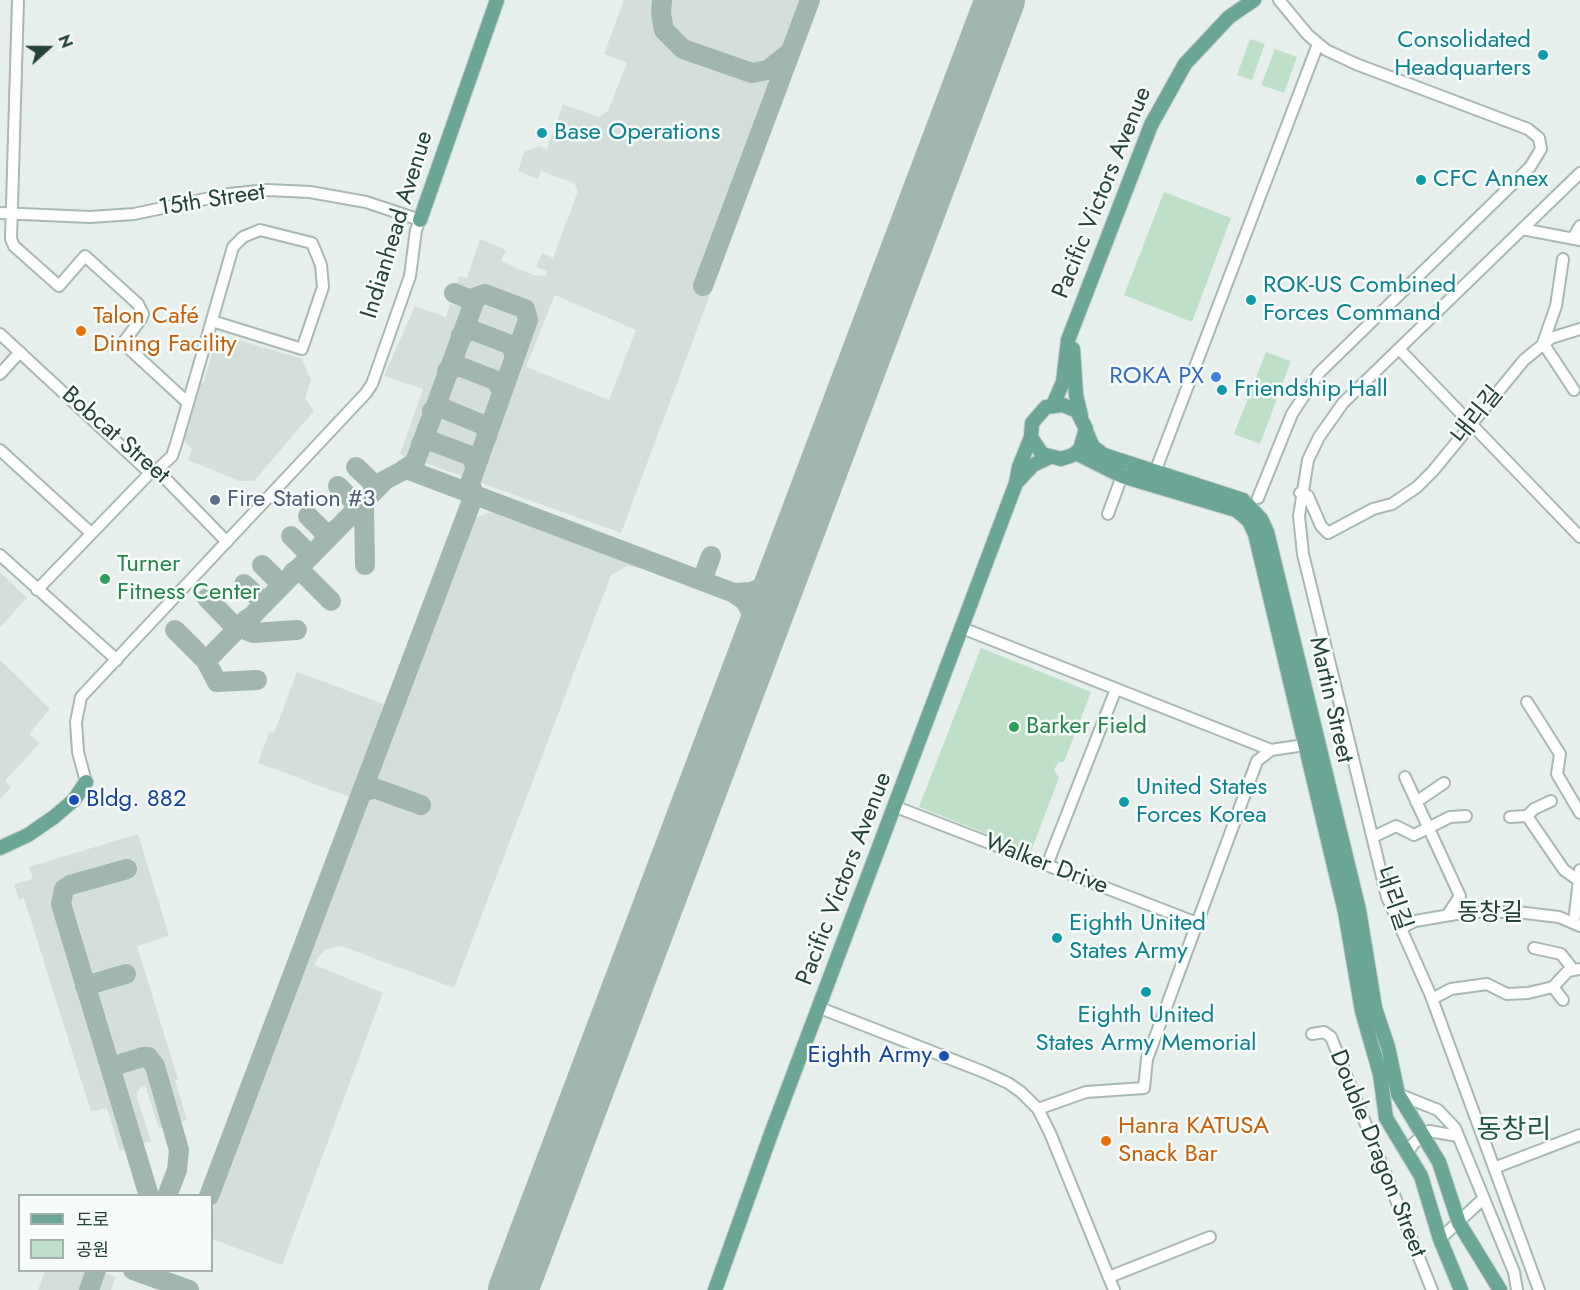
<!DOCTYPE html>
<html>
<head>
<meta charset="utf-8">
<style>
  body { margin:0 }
  #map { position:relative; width:1580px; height:1290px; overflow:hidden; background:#e6efeb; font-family:Jost,"Noto Sans KR",sans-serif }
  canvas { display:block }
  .legend { position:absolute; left:18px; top:1194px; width:195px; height:78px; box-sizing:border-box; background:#f7fbf9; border:2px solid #a3b1ad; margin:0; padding:8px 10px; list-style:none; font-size:18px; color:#24423a }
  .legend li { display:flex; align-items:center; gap:12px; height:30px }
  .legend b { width:30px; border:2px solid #a3b1ad }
  .north { position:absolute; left:18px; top:18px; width:60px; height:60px; -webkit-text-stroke:4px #f7fbf9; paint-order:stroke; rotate:69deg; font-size:16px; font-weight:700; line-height:24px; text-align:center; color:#24423a }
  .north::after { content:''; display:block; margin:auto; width:21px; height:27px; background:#24423a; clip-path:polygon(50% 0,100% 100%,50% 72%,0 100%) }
</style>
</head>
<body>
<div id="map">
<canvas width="1580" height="1290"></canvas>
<ul class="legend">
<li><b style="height:8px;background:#6aa596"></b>도로</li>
<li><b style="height:16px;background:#bfe0c8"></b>공원</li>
</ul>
<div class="north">N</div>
</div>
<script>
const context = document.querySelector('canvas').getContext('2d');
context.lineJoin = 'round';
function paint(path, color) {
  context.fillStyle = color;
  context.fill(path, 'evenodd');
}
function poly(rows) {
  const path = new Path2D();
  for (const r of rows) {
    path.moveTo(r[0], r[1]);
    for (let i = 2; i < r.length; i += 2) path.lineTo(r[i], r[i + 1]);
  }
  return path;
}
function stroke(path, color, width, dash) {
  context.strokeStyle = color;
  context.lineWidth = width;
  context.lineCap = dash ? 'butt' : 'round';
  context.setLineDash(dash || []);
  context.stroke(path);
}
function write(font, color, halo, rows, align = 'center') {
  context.font = font + ' Jost,"Noto Sans KR",sans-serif';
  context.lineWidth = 5;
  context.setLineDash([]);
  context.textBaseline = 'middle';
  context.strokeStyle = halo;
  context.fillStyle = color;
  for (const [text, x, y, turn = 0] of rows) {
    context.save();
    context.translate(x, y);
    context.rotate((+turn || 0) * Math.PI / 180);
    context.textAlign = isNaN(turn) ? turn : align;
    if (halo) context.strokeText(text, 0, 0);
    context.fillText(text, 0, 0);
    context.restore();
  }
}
paint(poly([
  [624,0,820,0,621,533,400,454,423,389,384,376,415,306,446,317,450,304,457,306,459,300,452,298,459,276,467,278,480,239,506,250,501,261,533,275,546,276,547,271,536,267,542,253,553,258,578,191,574,183,541,171,538,179,518,171,524,152,539,146,547,149,563,104,598,117,608,111,627,63,604,54],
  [555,295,636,330,609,400,526,367],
  [218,334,302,359,311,380,305,398,314,411,254,481,239,481,188,460,192,449,183,440,198,386,204,381],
  [503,508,641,560,638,568,627,566,611,575,454,988,341,946,325,950,317,959,315,965,383,993,282,1265,212,1239,212,1212,471,519],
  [0,572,27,598,0,627],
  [0,660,50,709,29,734,40,743,5,781,11,787,0,799],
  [297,672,384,704,350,797,258,763,269,732,274,733],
  [138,834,169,936,137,946,178,1079,175,1080,187,1120,159,1128,145,1086,142,1087,137,1092,137,1098,151,1141,120,1151,107,1108,91,1112,24,898,19,900,14,884,33,879,29,867],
  [45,1271,100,1271,116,1277,111,1290,38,1290]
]), '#d4dfda');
paint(poly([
  [1250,39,1265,44,1252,80,1237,75],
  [1275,49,1297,57,1284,93,1261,85],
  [1164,192,1231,218,1192,322,1124,295],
  [1266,352,1291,361,1260,444,1234,434],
  [981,648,1091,692,1064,762,1059,762,1054,769,1059,778,1031,851,919,807]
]), '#bfe0c8');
stroke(poly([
  [662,0,661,14,664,30,683,49,752,73,768,70,789,53],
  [992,22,994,0],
  [703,286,810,0],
  [454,293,473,301],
  [461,335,472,330,511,345,515,356],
  [447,371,459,366,497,381,502,392],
  [432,411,442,408,481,424,486,429,487,437],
  [421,444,431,441,471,456,476,467],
  [356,467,374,484,380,484],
  [338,486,355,503,362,502],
  [308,516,324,532,332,532],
  [291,536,307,552,307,558],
  [262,565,278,581,278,588],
  [365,565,364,505,368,497],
  [293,572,302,572,331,601],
  [698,579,704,575,711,556],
  [244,584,260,599,268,599],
  [734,593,751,592,766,586,786,565],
  [207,598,237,629],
  [247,619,206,661,217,682,257,680],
  [175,630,206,661],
  [297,630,253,633,248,631,245,623,385,480,406,469,734,593,745,601,753,615,756,632,754,649],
  [363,792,374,788,421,805],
  [127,869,70,885,64,889,61,904,149,1196],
  [85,986,126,974],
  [110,1067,143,1057,148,1057,155,1066,179,1150,177,1170,167,1196],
  [209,1196,474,495,470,483,528,320,525,309,485,294,476,297,415,462,403,470],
  [133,1270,189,1290],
  [89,1290,96,1270]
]), '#a2b6b0', 20);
stroke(poly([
  [513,1290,1000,0]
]), '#a2b6b0', 50);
const minor = poly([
  [18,0,11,239,14,246,59,286,85,256,138,304,143,314,141,319,123,343,188,403],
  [0,213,90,217,134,214,229,194,267,190,310,192,366,202,420,220,416,230,410,276,372,384,366,393,81,697,76,722,78,752,86,782],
  [1522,229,1580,240],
  [1573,238,1580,226],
  [1563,259,1556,306,1543,343,1574,390],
  [0,334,150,473,157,470,227,542],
  [1399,349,1580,537],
  [0,374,20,352],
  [0,450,91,533],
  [157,470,172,456,176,444,195,379,233,247,243,237,260,230,312,243,321,265,323,287,302,349,212,321],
  [1155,472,1318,44],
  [1300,493,1308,496,1321,526,1328,533,1373,509,1392,504,1417,487,1433,471,1524,360,1551,338,1580,329],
  [1258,498,1292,414,1319,373,1530,167,1541,149,1539,138,1528,129,1356,64,1326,50,1308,35,1279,0],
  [1108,514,1122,476],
  [0,555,117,660],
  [37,590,150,473],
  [962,628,1271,750],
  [1527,702,1560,754,1557,774,1580,813],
  [1405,777,1460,896,1448,914],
  [1551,801,1534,809,1527,816,1564,870,1578,880],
  [1416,802,1444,783],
  [896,807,1197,923],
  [1510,817,1527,816],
  [1373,837,1396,826,1414,835,1450,817,1466,816],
  [1047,865,1116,689],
  [1574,923,1580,870],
  [1401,928,1415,921,1468,912,1517,912,1559,917,1580,926],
  [1534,948,1561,954,1572,968],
  [1553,987,1563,1000],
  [1432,999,1451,989,1487,984,1507,994,1528,993,1553,987,1568,971,1580,969],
  [820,1008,984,1072,1008,1083,1021,1092,1038,1109,1050,1133,1114,1290],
  [1312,1034,1324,1032,1331,1037,1432,1290],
  [1398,1094,1438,1110,1455,1128,1514,1272,1517,1290],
  [1038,1109,1086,1092,1144,1088,1147,1059,1257,761,1271,750,1311,744],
  [1408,1152,1414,1143,1429,1131,1458,1136],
  [1494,1168,1580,1135],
  [1440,1239,1483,1199],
  [1109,1277,1210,1237],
  [1539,1290,1431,996,1387,897,1303,554,1299,516,1308,460,1319,437,1343,403,1580,173]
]);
const major = poly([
  [420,220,497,0],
  [1073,349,1076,395,1081,416],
  [1053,405,1063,382,1068,340,1151,125,1185,64,1229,17,1254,0],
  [1086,431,1093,447,1104,455,1243,500,1261,519,1267,532,1359,910,1375,1008,1388,1047,1398,1094,1439,1162,1459,1223,1500,1290],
  [1076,453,1122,476,1236,510,1249,521,1255,534,1345,912,1362,1011,1380,1074,1386,1118,1421,1176,1440,1239,1461,1290],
  [1017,482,1033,465,1048,458],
  [0,848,28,835,54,817,74,800,86,782],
  [715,1290,772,1131,1016,483,1019,467,1031,437,1032,423,1046,407,1063,405,1077,411,1086,429,1080,449,1073,455,1061,459,1042,454,1031,437]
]);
stroke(minor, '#a8b8b2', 14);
stroke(major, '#c2cac8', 16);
stroke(minor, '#fff', 10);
stroke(major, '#6aa596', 14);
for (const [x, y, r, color] of [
  [1543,55,6,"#0f9aa8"],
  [542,133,6,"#0f9aa8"],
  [1421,180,6,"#0f9aa8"],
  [1251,300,6,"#0f9aa8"],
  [81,331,6,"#e8710a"],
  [1216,377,6,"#3f7fe0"],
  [1222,390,6,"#0f9aa8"],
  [215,500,6,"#5c6f8a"],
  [105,579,6,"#2e9e5b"],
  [1014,727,6,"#2e9e5b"],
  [74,800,6,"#1a4fb4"],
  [1124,802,6,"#0f9aa8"],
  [1057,938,6,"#0f9aa8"],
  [1146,992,6,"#0f9aa8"],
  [944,1056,6,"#1a4fb4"],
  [1106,1141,6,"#e8710a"]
]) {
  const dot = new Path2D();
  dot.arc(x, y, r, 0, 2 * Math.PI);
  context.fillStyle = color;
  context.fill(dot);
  stroke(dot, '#f7fbf9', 2);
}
write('24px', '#0d838f', '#f7fbf9', [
  ["Consolidated",1531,41,"right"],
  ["Headquarters",1531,69,"right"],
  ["Base Operations",554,133],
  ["CFC Annex",1433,180],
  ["ROK-US Combined",1263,286],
  ["Forces Command",1263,314],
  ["Friendship Hall",1234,390],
  ["United States",1136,788],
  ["Forces Korea",1136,816],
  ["Eighth United",1069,924],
  ["States Army",1069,952],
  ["Eighth United",1146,1016,"center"],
  ["States Army Memorial",1146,1044,"center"]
], 'left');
write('24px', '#24423a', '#f7fbf9', [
  ["Pacific Victors Avenue",1103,193,-68],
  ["15th Street",212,201,-9],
  ["Indianhead Avenue",398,225,-73],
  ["내리길",1478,416,-51],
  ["Bobcat Street",115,436,41],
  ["Martin Street",1330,700,77],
  ["Walker Drive",1046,865,21],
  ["Pacific Victors Avenue",845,879,-69],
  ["내리길",1392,899,71],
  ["동창길",1490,914],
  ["Double Dragon Street",1377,1154,68]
]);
write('24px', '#c56008', '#f7fbf9', [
  ["Talon Café",93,317],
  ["Dining Facility",93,345],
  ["Hanra KATUSA",1118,1127],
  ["Snack Bar",1118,1155]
], 'left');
write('24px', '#366cbe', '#f7fbf9', [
  ["ROKA PX",1204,377]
], 'right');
write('24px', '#4e5e75', '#f7fbf9', [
  ["Fire Station #3",227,500]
], 'left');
write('24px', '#27864d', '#f7fbf9', [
  ["Turner",117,565],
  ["Fitness Center",117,593],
  ["Barker Field",1026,727]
], 'left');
write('24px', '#164399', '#f7fbf9', [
  ["Bldg. 882",86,800],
  ["Eighth Army",932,1056,"right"]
], 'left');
write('27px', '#1f5548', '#f7fbf9', [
  ["동창리",1514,1131]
]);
</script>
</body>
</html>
